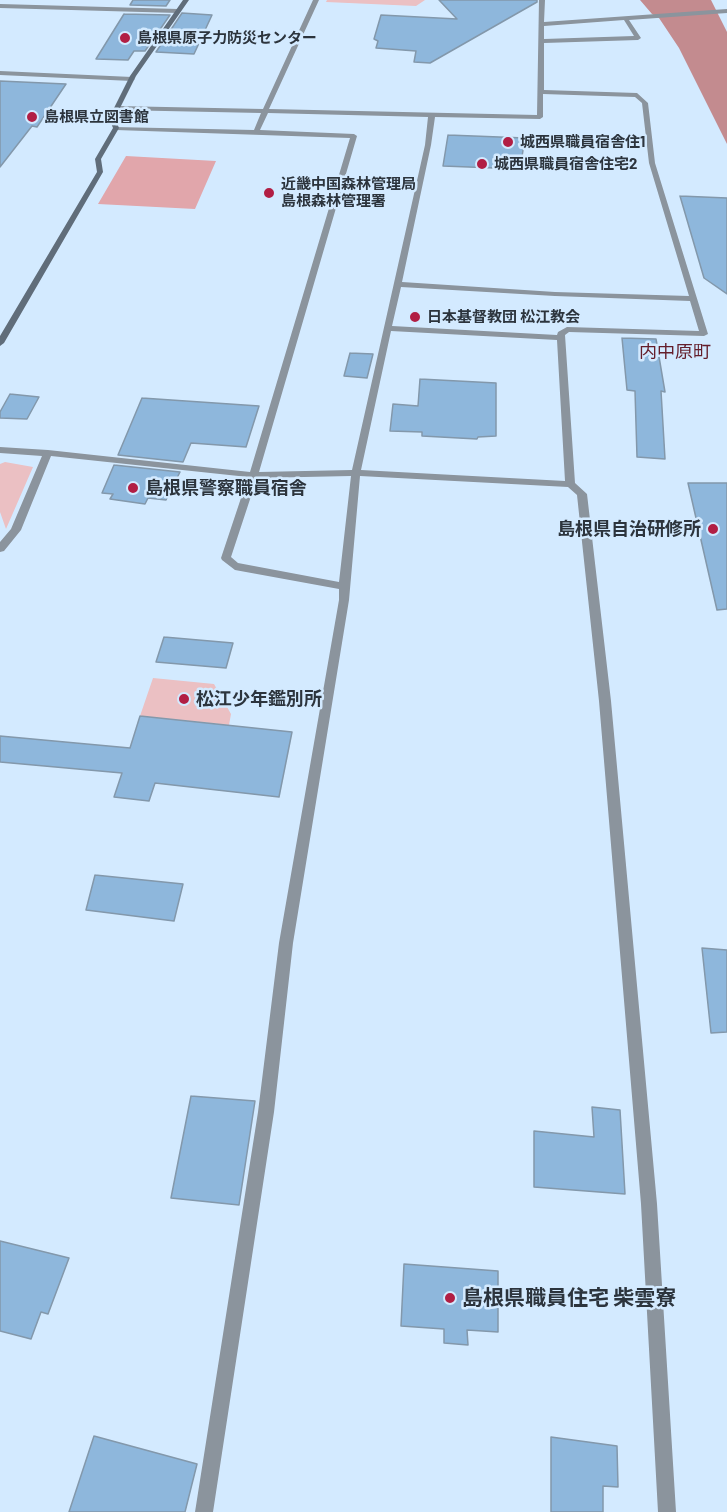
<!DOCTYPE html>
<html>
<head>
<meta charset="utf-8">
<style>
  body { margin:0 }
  canvas { display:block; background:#d3eaff }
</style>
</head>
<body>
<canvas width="727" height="1512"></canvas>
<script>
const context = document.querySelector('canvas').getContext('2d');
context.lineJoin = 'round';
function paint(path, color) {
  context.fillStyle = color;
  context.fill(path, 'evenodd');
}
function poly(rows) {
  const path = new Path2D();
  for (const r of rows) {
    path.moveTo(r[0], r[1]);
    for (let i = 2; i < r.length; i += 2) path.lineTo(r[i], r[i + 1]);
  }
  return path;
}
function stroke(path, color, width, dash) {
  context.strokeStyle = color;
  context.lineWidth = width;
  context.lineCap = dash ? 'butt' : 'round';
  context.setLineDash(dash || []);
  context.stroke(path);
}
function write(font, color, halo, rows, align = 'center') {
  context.font = font + ' Barlow,"Noto Sans JP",sans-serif';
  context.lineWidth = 5;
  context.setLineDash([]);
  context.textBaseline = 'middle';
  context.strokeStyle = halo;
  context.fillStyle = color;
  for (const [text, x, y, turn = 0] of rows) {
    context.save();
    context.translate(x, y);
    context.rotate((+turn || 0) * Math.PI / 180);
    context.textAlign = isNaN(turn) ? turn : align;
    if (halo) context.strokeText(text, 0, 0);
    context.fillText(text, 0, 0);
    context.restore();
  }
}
paint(poly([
  [327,0,425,0,416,6,326,2],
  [5,462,33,467,6,529,0,512,0,464],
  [153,678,214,684,231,714,229,725,140,716]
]), '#ebc0c3');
paint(poly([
  [126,156,216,161,195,209,98,204]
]), '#e1a6ab');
paint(poly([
  [640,0,711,0,727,32,727,144,679,48,659,18,652,14]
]), '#c38b8f');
const building = poly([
  [133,0,170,0,166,6,130,5,133,0],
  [439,0,537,0,537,2,430,63,414,62,416,51,376,48,378,41,374,39,381,15,457,19,439,0],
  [182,13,212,15,194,54,156,52,182,13],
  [124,14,170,15,145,51,134,51,128,60,96,59,124,14],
  [0,81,66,84,37,127,32,126,0,167,0,81],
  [448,135,525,138,520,169,443,166,448,135],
  [680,196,727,198,727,294,704,278,680,196],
  [622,338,656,339,665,392,661,391,665,459,637,457,635,391,627,390,622,338],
  [350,353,373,354,367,378,344,376,350,353],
  [420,379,496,383,496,436,478,437,477,439,422,436,422,432,390,431,393,404,418,406,420,379],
  [10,394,39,397,27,419,0,418,0,412,10,394],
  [142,398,259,406,246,447,191,443,183,462,118,455,142,398],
  [114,465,180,472,166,500,148,498,145,504,110,499,113,494,102,493,114,465],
  [688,483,727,483,727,609,717,610,688,483],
  [164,637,233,643,226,668,156,662,164,637],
  [140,716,292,732,279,797,155,783,149,801,114,797,122,773,0,762,0,736,130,748,140,716],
  [95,875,183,884,174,921,86,910,95,875],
  [702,948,727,950,727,1032,711,1033,702,948],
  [191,1096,255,1101,239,1205,171,1198,191,1096],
  [592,1107,620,1110,625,1194,534,1187,534,1131,594,1137,592,1107],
  [0,1241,69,1258,48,1314,41,1312,31,1339,0,1331,0,1241],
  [404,1264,498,1271,498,1332,467,1330,468,1345,444,1343,444,1329,401,1326,404,1264],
  [94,1436,197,1464,185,1512,69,1512,94,1436],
  [551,1437,617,1446,618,1487,603,1486,603,1512,551,1512,551,1437]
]);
paint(building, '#8eb7dc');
stroke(building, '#8398ab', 1.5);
paint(poly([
  [313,0,319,0,269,109,537,115,539,0,545,0,544,22,727,9,727,13,629,20,641,38,638,40,544,43,544,90,637,93,648,103,655,163,708,334,704,336,569,332,565,335,575,483,587,494,611,701,657,1204,676,1512,658,1512,641,1204,599,701,577,495,568,487,360,476,349,600,293,943,274,1112,213,1512,195,1512,258,1112,279,943,339,600,339,589,235,570,222,560,221,558,248,477,51,456,21,530,4,551,0,552,0,542,11,529,42,456,0,453,0,447,48,450,250,472,350,138,116,130,114,129,114,127,254,130,261,113,117,110,114,108,117,106,263,109,313,0],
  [624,20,634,36,544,39,544,26,624,20],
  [543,94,635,97,642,103,649,163,689,296,555,292,402,282,431,145,435,117,540,119,543,117,543,94],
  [268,113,428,117,425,145,352,470,259,472,357,136,354,134,260,130,268,113],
  [401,287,555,296,690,301,699,331,567,327,558,332,557,335,392,326,401,287],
  [391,331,557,340,565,481,361,470,391,331],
  [351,476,339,582,238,563,231,557,257,478,351,476],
  [0,4,178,9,181,11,178,13,0,8,0,4],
  [0,71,132,77,135,79,132,81,0,75,0,71]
]), '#8b949d');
paint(poly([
  [183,0,189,0,136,76,115,118,119,128,101,159,103,172,4,343,0,346,0,336,97,172,95,159,113,128,109,118,130,76,183,0]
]), '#606d7a');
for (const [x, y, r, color] of [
  [125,38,6,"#b11e44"],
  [32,117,6,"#b11e44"],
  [508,142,6,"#b11e44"],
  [482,164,6,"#b11e44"],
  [269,193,6,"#b11e44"],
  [415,317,6,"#b11e44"],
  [133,488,6,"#b11e44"],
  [713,529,6,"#b11e44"],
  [184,699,6,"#b11e44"],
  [450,1298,6,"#b11e44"]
]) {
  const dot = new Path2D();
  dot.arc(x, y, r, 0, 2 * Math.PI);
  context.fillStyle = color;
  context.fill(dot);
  stroke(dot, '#d3eaff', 2);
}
write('bold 15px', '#2c343d', '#d3eaff', [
  ["島根県原子力防災センター",137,38],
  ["島根県立図書館",44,117],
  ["城西県職員宿舎住1",520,142],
  ["城西県職員宿舎住宅2",494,164],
  ["近畿中国森林管理局",281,184],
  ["島根森林管理署",281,201],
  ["日本基督教団 松江教会",427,317]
], 'left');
write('18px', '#641e2b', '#d3eaff', [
  ["内中原町",675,352]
]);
write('bold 18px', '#2c343d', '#d3eaff', [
  ["島根県警察職員宿舎",145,488],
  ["島根県自治研修所",701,529,"right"],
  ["松江少年鑑別所",196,699]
], 'left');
write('bold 21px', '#2c343d', '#d3eaff', [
  ["島根県職員住宅 柴雲寮",462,1298]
], 'left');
</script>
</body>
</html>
